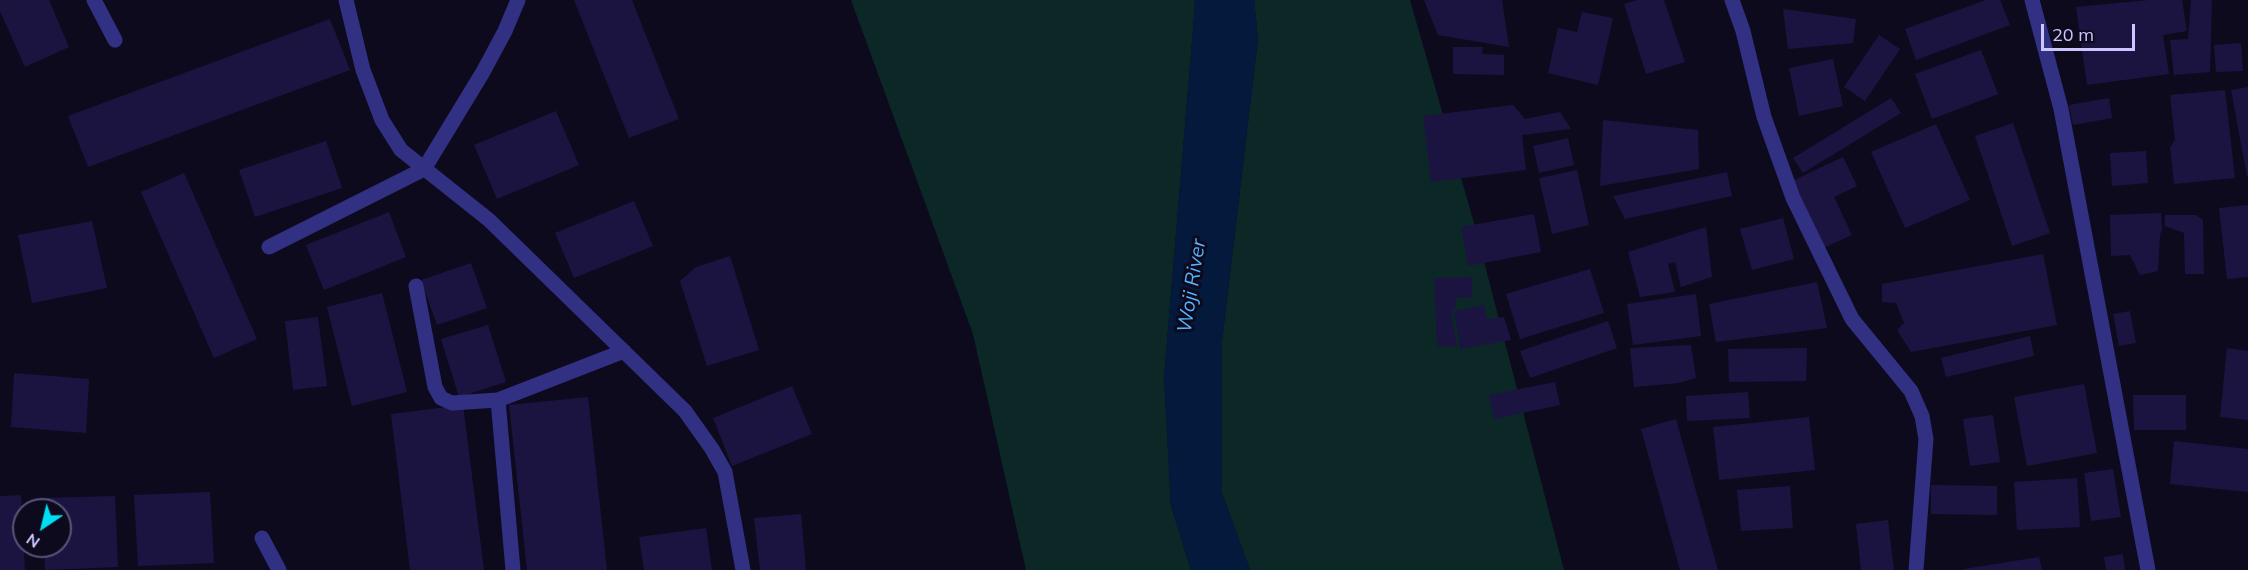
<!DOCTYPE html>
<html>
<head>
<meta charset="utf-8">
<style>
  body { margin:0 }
  #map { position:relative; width:2248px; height:570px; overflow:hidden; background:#0d0a1e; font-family:Mulish,sans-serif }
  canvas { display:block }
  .north { position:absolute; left:12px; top:498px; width:60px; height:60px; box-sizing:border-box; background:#0d0a1e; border:2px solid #595578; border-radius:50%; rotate:215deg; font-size:16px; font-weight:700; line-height:24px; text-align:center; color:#cbc6ff }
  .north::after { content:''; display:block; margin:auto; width:21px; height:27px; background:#00dff1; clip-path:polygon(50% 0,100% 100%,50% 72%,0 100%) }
  .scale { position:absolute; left:2041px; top:24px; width:94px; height:27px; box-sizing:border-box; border:3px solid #cbc6ff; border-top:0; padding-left:8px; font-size:18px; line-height:21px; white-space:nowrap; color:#cbc6ff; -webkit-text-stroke:4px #0d0a1e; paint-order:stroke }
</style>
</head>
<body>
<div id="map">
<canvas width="2248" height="570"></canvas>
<div class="north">N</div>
<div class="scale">20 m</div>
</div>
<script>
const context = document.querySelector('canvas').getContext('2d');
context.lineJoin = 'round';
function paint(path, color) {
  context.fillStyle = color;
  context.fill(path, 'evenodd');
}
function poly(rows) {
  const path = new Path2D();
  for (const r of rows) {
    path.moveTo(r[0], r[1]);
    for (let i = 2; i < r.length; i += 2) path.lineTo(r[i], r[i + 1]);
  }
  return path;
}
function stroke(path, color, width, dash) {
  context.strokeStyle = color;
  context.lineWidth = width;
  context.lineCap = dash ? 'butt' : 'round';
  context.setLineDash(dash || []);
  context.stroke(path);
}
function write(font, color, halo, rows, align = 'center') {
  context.font = font + ' Mulish,sans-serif';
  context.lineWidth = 6;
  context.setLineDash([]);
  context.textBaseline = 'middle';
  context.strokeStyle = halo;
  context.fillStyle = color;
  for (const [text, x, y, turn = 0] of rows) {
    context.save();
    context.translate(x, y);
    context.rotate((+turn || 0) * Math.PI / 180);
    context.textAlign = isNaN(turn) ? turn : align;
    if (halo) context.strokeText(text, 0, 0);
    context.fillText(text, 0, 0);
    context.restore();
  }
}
paint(poly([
  [851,0,1194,0,1195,5,1164,377,1171,506,1191,570,1026,570,973,334],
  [1254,0,1410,0,1474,223,1564,570,1250,570,1222,493,1222,341,1258,39]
]), '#0c2826');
paint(poly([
  [1194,0,1254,0,1258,39,1222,341,1222,493,1250,570,1191,570,1171,506,1164,377,1195,5]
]), '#041a3c');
paint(poly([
  [0,0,49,0,69,47,25,67,0,11],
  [574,0,632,0,679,119,629,138],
  [1424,0,1502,0,1509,47,1438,35],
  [1637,0,1664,0,1685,62,1646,74,1624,4],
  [1986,0,2000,0,2010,25,1916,60,1905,29],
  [2149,0,2182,0,2187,31,2163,35,2169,74,2087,85,2076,7],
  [2191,0,2212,0,2210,72,2174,75,2170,40,2188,39],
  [1783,9,1856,19,1853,43,1788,49],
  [1582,12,1613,18,1598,85,1548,73,1558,28,1577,32],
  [330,19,350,70,88,167,68,116],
  [1879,35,1900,49,1865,101,1844,87],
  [2241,43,2243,71,2216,72,2214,45],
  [1453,47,1483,47,1482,54,1504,55,1504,75,1453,74],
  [1981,50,1998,94,1932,119,1915,74],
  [1833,59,1843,106,1799,116,1789,68],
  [2248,87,2248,176,2247,176,2231,90],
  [2225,90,2235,178,2174,184,2170,147,2175,140,2170,95],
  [1891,98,1901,113,1803,173,1793,158],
  [2109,98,2112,118,2073,125,2069,105],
  [1513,105,1525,119,1560,112,1571,129,1522,135,1526,170,1431,182,1423,116],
  [556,111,579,165,497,199,474,145],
  [1603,120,1698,130,1699,169,1600,186],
  [2013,123,2050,233,2012,246,1975,136],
  [1936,124,1970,200,1905,228,1871,152],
  [1568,138,1574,165,1539,173,1533,146],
  [326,141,342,188,255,217,239,170],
  [2146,151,2148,183,2112,186,2110,153],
  [1843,157,1857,186,1834,197,1852,235,1823,248,1792,181],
  [1577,170,1589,225,1552,234,1539,178],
  [1727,172,1732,196,1625,219,1613,196],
  [184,173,257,339,214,358,141,192],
  [634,201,653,246,574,278,555,233],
  [2248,205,2248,277,2227,279,2219,208],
  [389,212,406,257,324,290,306,245],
  [2161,213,2162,230,2160,235,2158,271,2140,275,2130,255,2111,256,2110,215],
  [1534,214,1541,252,1468,266,1461,227],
  [2165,215,2196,215,2203,220,2204,274,2185,274,2184,233,2165,226],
  [1783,218,1794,259,1752,270,1740,229],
  [92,221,107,288,32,303,18,235],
  [1706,227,1712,277,1681,287,1675,262,1668,264,1675,292,1640,297,1628,252],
  [2043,254,2057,325,1911,352,1897,330,1904,323,1896,303,1882,302,1882,284],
  [730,256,759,350,707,366,680,281,696,267],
  [471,263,487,308,437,325,421,280],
  [1590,269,1604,313,1520,339,1506,294],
  [1472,277,1472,297,1456,298,1456,308,1451,311,1457,347,1437,346,1434,278],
  [1817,282,1827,328,1716,342,1709,304],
  [382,293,407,392,352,406,327,307],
  [1696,294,1701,336,1633,345,1627,304],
  [1484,305,1487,319,1504,317,1511,340,1460,349,1454,311],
  [2130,311,2136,343,2119,346,2113,314],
  [318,317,327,386,293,390,285,321],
  [1608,321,1617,348,1530,378,1520,351],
  [488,325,506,382,459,397,441,339],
  [2030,336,2034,356,1946,377,1941,358],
  [1691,345,1696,378,1679,383,1634,387,1630,348],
  [1807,348,1806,381,1729,382,1728,349],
  [2227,348,2248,351,2248,420,2220,417],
  [14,373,89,379,86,433,11,427],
  [1555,382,1560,405,1494,419,1489,395],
  [2084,384,2097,453,2027,466,2014,397],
  [792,386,812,434,732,466,713,418],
  [1748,392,1750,418,1687,421,1686,396],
  [2133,395,2186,395,2186,430,2134,430],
  [588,397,607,570,527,570,509,405],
  [463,405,484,570,410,570,391,414],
  [1993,415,2000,462,1970,466,1963,419],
  [1809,417,1815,470,1719,480,1713,427],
  [1676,419,1718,570,1680,570,1641,429],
  [2174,441,2248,449,2248,492,2170,484],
  [2113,469,2121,517,2091,521,2084,473],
  [2077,478,2080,527,2017,530,2014,482],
  [1931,485,1997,486,1997,515,1931,514],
  [1790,486,1793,528,1741,531,1737,490],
  [210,492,214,563,138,566,134,495],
  [21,495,25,570,0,570,0,496],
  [115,496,118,567,45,570,44,546,60,546,60,510,43,510,42,498],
  [801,514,806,570,760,570,754,518],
  [1888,520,1894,570,1861,570,1856,524],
  [706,528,712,570,644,570,639,537],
  [2123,554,2125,570,2106,570,2104,557],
  [2039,557,2042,570,1964,570,1964,569]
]), '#1c1440');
stroke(poly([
  [94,0,115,40],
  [346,0,363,70,382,120,401,150,489,220,685,411,712,449,725,472,743,570],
  [1732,0,1743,31,1764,117,1793,198,1852,319,1911,391,1922,416,1926,439,1916,570],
  [2032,0,2061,109,2148,570],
  [269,247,424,169,483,72,505,31,518,0],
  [416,286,435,387,441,398,452,403,498,400,624,351],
  [498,400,513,570],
  [262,538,279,570]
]), '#313082', 15);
write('italic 20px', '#54b4ff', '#0d0a1e', [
  ["Woji River",1192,286,-81]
]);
</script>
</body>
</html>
